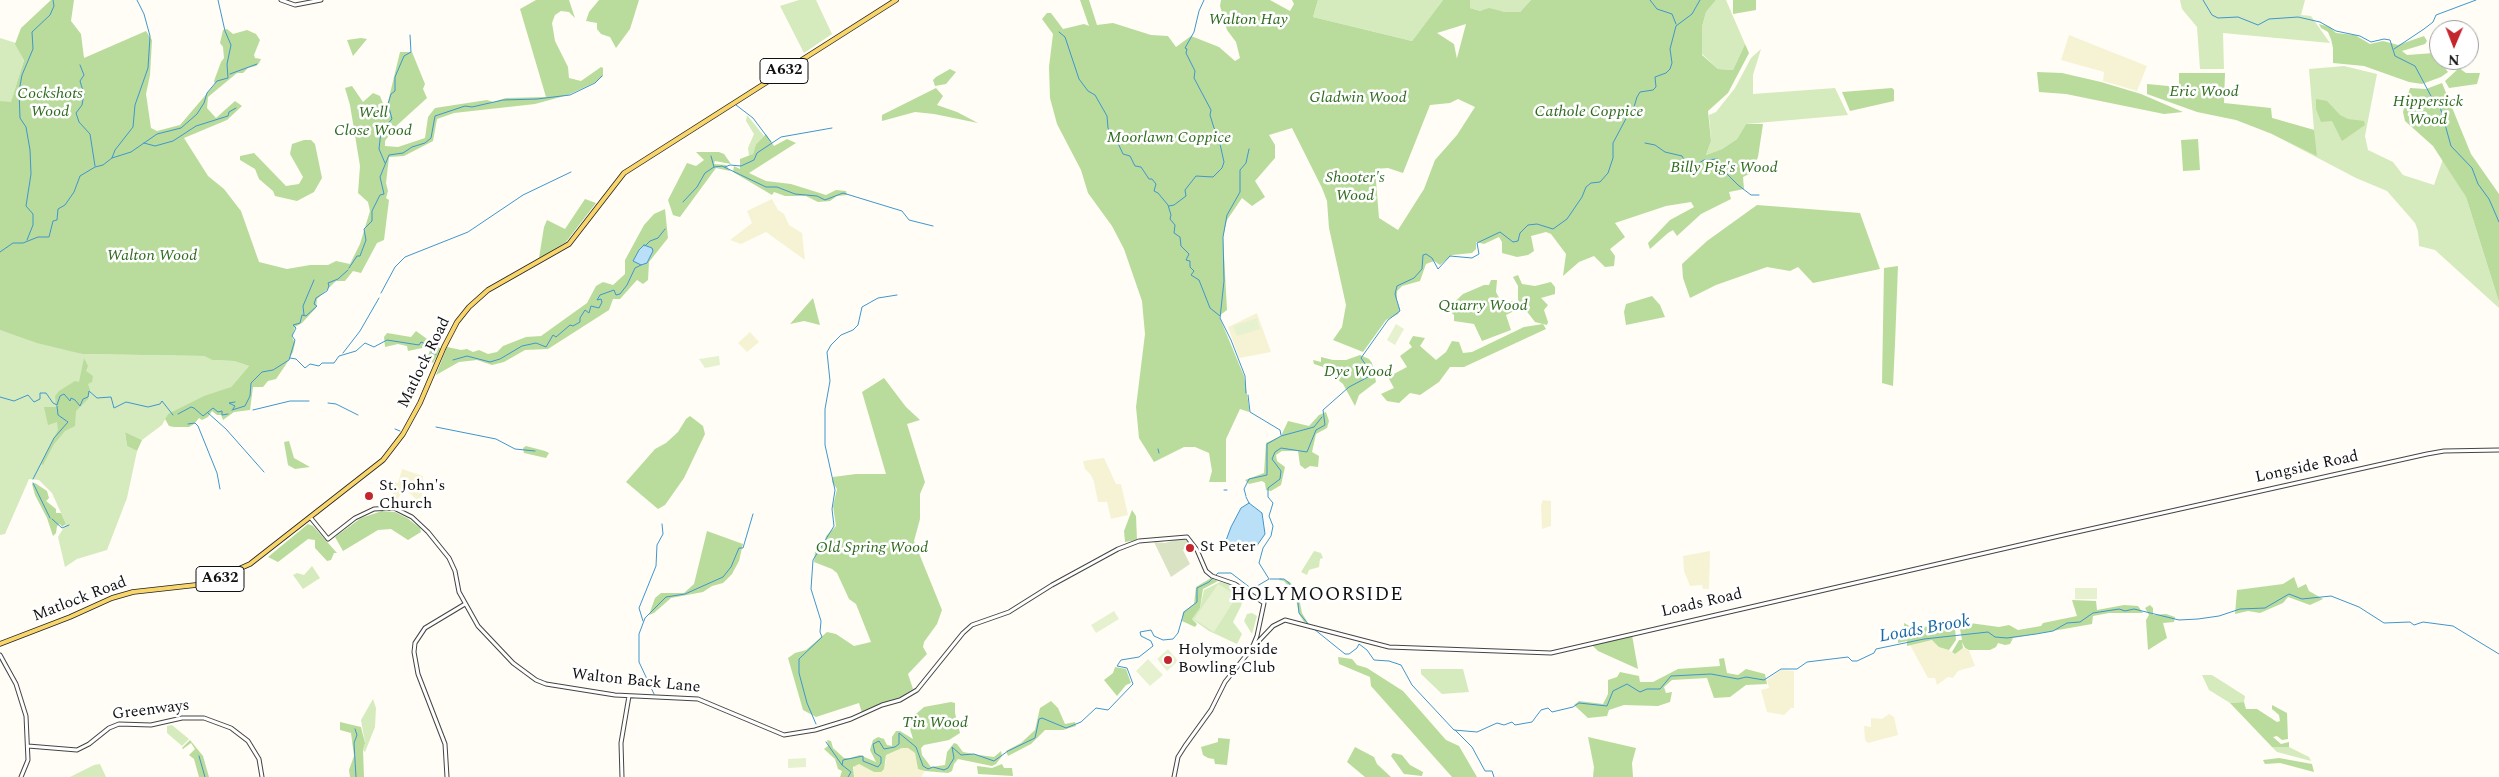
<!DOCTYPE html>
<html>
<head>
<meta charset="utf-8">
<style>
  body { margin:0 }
  #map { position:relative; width:2499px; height:777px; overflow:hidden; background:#fffdf5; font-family:Spectral,serif }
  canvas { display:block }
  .north { position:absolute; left:2429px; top:20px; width:50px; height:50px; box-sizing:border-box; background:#fff; border:1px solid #a0a0a0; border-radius:50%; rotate:181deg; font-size:14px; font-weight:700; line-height:20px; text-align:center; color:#111 }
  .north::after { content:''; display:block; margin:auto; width:18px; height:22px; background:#c4262e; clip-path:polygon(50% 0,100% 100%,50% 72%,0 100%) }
</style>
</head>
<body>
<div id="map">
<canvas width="2499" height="777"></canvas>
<div class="north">N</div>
</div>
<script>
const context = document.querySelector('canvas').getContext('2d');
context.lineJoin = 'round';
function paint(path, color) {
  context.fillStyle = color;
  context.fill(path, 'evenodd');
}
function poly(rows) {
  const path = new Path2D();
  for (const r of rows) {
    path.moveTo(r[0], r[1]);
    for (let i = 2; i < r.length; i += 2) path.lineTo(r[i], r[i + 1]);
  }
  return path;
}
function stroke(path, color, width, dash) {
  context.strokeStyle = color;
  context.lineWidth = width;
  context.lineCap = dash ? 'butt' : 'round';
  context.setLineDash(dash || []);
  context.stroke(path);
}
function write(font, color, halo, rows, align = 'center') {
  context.font = font + ' Spectral,serif';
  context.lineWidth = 5;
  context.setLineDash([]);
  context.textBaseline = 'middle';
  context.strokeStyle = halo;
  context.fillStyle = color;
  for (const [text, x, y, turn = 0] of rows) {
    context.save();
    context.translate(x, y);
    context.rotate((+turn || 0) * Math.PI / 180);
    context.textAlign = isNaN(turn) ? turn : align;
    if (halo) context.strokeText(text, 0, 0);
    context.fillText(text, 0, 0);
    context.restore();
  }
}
paint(poly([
  [2069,35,2147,66,2137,91,2103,81,2104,72,2061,60],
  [772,199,778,210,784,214,789,225,802,233,805,260,766,232,741,244,730,240,752,223,747,211],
  [1257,313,1271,352,1239,358,1228,327],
  [750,332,759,342,747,352,738,343],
  [1104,458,1116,484,1121,484,1128,515,1111,519,1107,502,1098,502,1094,482,1091,475,1085,469,1083,461],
  [402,469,423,476,422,497,417,500,405,489,396,501,391,496,394,492,390,489,393,481,398,483],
  [1543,500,1551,501,1551,526,1542,529,1541,505],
  [1710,551,1709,589,1703,589,1702,585,1690,586,1684,571,1683,556],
  [1932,640,1955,654,1963,648,1969,650,1975,666,1958,671,1953,678,1948,677,1937,685,1935,678,1928,678,1910,645],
  [1781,670,1794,671,1794,708,1791,708,1784,715,1767,712,1761,690,1769,688,1767,680],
  [1889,714,1894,717,1898,735,1868,743,1865,740,1864,726,1871,727,1871,718,1882,719],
  [902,748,908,748,915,753,918,769,925,771,921,777,854,777,854,765,859,764,874,772,886,763,886,755]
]), '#f6f3d4');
paint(poly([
  [799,0,816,0,832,34,804,53,780,6],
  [1318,0,1443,0,1412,41,1313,17],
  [1470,0,1531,0,1520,12,1505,12,1489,9,1480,11,1470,8],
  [1716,0,1726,0,1745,44,1733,70,1718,69,1701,53,1702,27,1706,12],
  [2180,0,2305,0,2301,15,2311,16,2330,43,2223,33,2224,69,2200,69,2197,27,2182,9],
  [0,38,16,43,24,59,11,103,0,101],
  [1761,49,1753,75,1753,94,1835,88,1848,115,1746,124,1737,139,1722,149,1706,155,1711,141,1709,115,1716,112,1735,88,1751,58],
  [2344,66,2377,74,2365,136,2368,150,2393,162,2403,175,2434,185,2443,159,2466,197,2499,302,2499,308,2435,250,2419,246,2418,231,2415,223,2387,191,2356,178,2272,134,2272,118,2314,130,2309,69],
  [747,115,764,136,756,144,753,154,749,156,748,148,754,134,746,121],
  [0,330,82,354,204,356,212,360,234,361,249,366,231,387,168,414,162,425,142,440,125,432,127,446,137,451,127,498,107,550,77,559,65,567,58,537,66,524,52,493,39,480,29,479,5,534,0,535],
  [1314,551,1321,553,1323,558,1320,559,1319,567,1309,570,1307,575,1301,572],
  [312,566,320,578,303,589,293,575,297,573,304,575],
  [1220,582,1233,585,1244,594,1241,606,1233,622,1242,634,1237,644,1209,631,1192,619,1200,608,1204,590],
  [1252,613,1257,616,1252,634,1244,621,1247,614],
  [1421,669,1463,669,1469,692,1442,694,1421,674],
  [2202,675,2212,675,2245,696,2244,702,2230,703,2209,690],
  [373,699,376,708,375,727,365,752,363,750,365,743,361,720],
  [172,725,189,739,182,746,167,733,167,726],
  [2272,747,2289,747,2309,757,2311,761,2277,752],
  [100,764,106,777,70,777,94,765]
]), '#d5ebbd');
paint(poly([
  [51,0,74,0,71,21,81,34,84,58,146,31,152,40,150,75,146,94,151,128,157,131,180,125,215,84,214,81,221,62,224,58,223,47,220,43,223,30,227,29,233,34,247,30,256,34,260,40,254,55,255,58,261,59,259,63,256,66,248,68,243,73,237,73,208,97,207,108,216,118,235,101,242,106,227,120,184,138,208,176,224,189,241,211,259,262,287,269,310,265,328,265,336,261,350,264,360,244,370,211,368,202,358,193,360,166,350,105,345,88,352,86,363,102,373,93,380,96,384,106,387,106,400,52,412,52,425,84,423,89,427,98,394,128,385,141,385,146,398,147,425,138,428,117,435,108,487,100,493,102,506,98,546,97,520,9,536,0,569,0,575,18,569,12,561,11,555,15,552,23,555,41,568,67,569,78,581,81,601,67,603,68,603,76,596,82,568,95,535,104,454,113,437,119,433,141,404,156,389,157,386,183,388,191,386,198,389,200,384,240,377,243,361,273,353,271,345,281,336,281,317,299,316,308,302,323,295,327,292,337,295,343,293,352,285,366,276,379,268,381,263,387,253,387,250,410,234,412,223,420,221,415,217,415,212,411,208,417,202,420,199,418,194,424,189,427,174,427,169,426,165,419,168,414,204,396,231,387,249,366,234,361,212,360,204,356,82,354,37,343,0,330,0,101,11,102,24,60,15,44,21,28],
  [599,0,639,0,630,29,616,48,610,37,601,34,597,29,597,23,586,21,589,12],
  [1080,0,1089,0,1097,25,1113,23,1151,35,1168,36,1176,47,1191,36,1219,47,1235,61,1240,58,1236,42,1227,30,1220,6,1221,0,1270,0,1290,11,1294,4,1292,0,1318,0,1313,17,1412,41,1443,0,1470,0,1470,8,1480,11,1489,8,1505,12,1520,12,1531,0,1716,0,1706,12,1702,27,1702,55,1718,69,1733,70,1745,44,1749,53,1728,93,1708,111,1711,141,1706,155,1722,149,1737,139,1746,124,1763,124,1758,157,1751,173,1743,177,1744,189,1729,192,1731,199,1701,214,1677,236,1673,230,1668,233,1650,249,1648,243,1670,220,1694,207,1691,202,1666,206,1615,223,1625,237,1610,249,1615,256,1614,266,1605,267,1594,256,1579,262,1563,276,1566,254,1551,234,1546,232,1531,236,1534,251,1528,255,1517,257,1502,253,1502,242,1499,237,1484,244,1476,242,1476,249,1472,253,1452,255,1440,265,1434,261,1426,264,1420,281,1402,286,1397,291,1397,301,1400,309,1398,314,1386,320,1363,352,1333,340,1342,327,1346,305,1329,228,1327,201,1322,188,1292,128,1269,135,1275,145,1275,158,1255,181,1265,197,1252,206,1242,198,1227,220,1223,237,1227,310,1219,316,1244,376,1249,407,1249,412,1240,409,1226,439,1226,482,1209,482,1212,471,1209,453,1195,447,1184,447,1154,462,1139,438,1136,407,1145,334,1142,301,1124,249,1112,226,1088,193,1081,170,1057,124,1050,98,1049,67,1053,34,1042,19,1047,13,1051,13,1063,29,1084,24,1089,26],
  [1466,24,1457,58,1457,59,1454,44,1437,33],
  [1458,99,1475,107,1457,135,1435,160,1424,189,1398,230,1379,218,1375,169,1388,168,1403,173,1430,105,1450,103],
  [1733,0,1756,0,1756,10,1733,14],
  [2319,24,2330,27,2336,33,2355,35,2370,44,2383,41,2398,45,2424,36,2427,41,2425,44,2402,51,2407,55,2434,53,2448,72,2441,77,2422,84,2409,82,2364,66,2333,63,2333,48,2331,39,2328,32,2321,28],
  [361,38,367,39,353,56,347,40],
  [2459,68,2466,73,2480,73,2477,84,2449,88,2445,81],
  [950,69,956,72,946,84,935,86,933,80,936,77],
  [2037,72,2062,73,2101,82,2141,94,2183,112,2164,114,2066,94,2039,92],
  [2179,73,2225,73,2224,103,2271,108,2272,118,2314,130,2317,156,2272,134,2236,120,2197,112,2147,94,2147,84,2179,87],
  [2442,83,2471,154,2499,194,2499,302,2466,197,2433,146,2405,121,2403,112,2410,88,2426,89],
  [936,88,943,96,937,105,957,112,978,123,934,114,915,112,882,121,882,115],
  [1892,88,1894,90,1894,101,1850,111,1842,92],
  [2316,99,2327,101,2340,115,2348,119,2364,121,2365,125,2342,141,2332,121,2321,122,2316,109],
  [766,134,774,146,787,139,796,143,749,173,766,181,791,184,826,195,836,190,846,191,847,195,837,196,830,201,818,202,806,196,785,196,774,192,772,195,733,172,734,166,740,169,740,159,753,154,756,144],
  [2198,139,2200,170,2183,171,2181,140],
  [304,140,311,140,315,144,322,178,314,192,297,201,275,196,273,191,259,179,255,169,240,160,240,156,254,153,286,186,299,184,303,177,290,154,292,144],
  [696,152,719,152,724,154,731,164,715,161,714,164,726,165,730,171,716,168,680,217,676,216,673,215,668,200,687,163,696,166,704,160],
  [585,199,596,203,566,242,539,258,544,227,547,220,565,229],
  [1757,205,1860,213,1880,269,1813,283,1798,267,1790,271,1767,267,1716,285,1690,298,1683,278,1682,264,1707,241],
  [665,209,668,238,649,262,648,280,643,284,637,280,620,299,613,299,609,310,548,349,525,350,504,362,492,365,477,360,459,362,436,375,447,347,461,350,467,349,473,352,479,350,488,354,497,352,503,346,526,337,541,336,587,303,596,286,603,282,613,285,625,274,625,260,644,225,654,214],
  [1898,266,1895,344,1893,386,1882,383,1884,268],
  [1518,275,1522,284,1535,286,1551,282,1555,287,1555,294,1541,298,1548,305,1544,310,1548,322,1547,325,1543,324,1546,329,1464,367,1450,367,1439,382,1420,395,1410,393,1399,403,1387,401,1381,394,1394,388,1388,377,1407,367,1400,356,1412,347,1409,343,1413,336,1425,338,1420,346,1436,360,1446,352,1452,341,1459,342,1463,353,1472,352,1524,327,1543,324,1535,322,1518,300,1518,286,1513,277],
  [1491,280,1497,280,1496,292,1503,305,1512,301,1518,309,1506,315,1511,330,1482,341,1474,324,1454,321,1454,315,1447,309,1463,294,1484,285,1489,285],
  [1652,296,1660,305,1665,317,1626,325,1624,312,1626,304],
  [813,298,820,325,804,321,790,324],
  [416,331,441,349,433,363,427,360,430,350,427,347,408,351,407,346,398,344,385,347,384,337,387,333,411,337],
  [1360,355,1369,359,1372,363,1376,382,1359,395,1355,406,1343,384,1323,367,1314,364,1313,360,1321,362,1321,357,1333,360,1346,360],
  [84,358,88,366,86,371,93,376,92,382,88,384,90,390,88,399,76,411,75,426,65,431,54,444,43,465,41,464,58,430,57,422,48,425,44,407,56,407,55,396,59,391,75,381,79,382],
  [884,378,906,407,920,420,907,424,925,482,920,494,920,519,914,541,942,610,937,624,924,642,923,647,927,654,908,674,913,689,899,698,862,713,859,703,816,717,803,710,788,658,795,653,806,650,827,632,836,634,854,646,871,642,856,604,849,599,837,573,832,569,814,562,815,552,825,541,826,536,836,526,833,506,837,489,832,482,833,477,856,474,886,474,862,392],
  [1326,412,1329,421,1327,428,1316,434,1312,452,1319,456,1318,467,1310,466,1305,469,1300,465,1298,451,1282,451,1276,455,1277,461,1285,467,1281,485,1271,491,1266,490,1265,483,1262,481,1249,484,1245,480,1264,473,1266,443,1281,436,1288,421,1309,426,1319,415],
  [690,416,703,426,705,434,684,478,665,505,658,509,626,482,655,449,666,443,678,432,686,419],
  [125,432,142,440,137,451,127,446],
  [289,441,294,458,310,467,295,469,288,465,284,442],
  [526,446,545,451,549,453,546,458,524,453,523,448],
  [35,483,47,491,49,498,46,501,56,509,56,513,61,513,66,524,62,527,60,524,57,526,56,533,53,536,47,518,35,495,32,484],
  [1132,510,1136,516,1137,540,1125,542,1124,531],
  [382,511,395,512,407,518,420,528,421,532,408,540,391,529,378,530,343,551,335,537,361,518],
  [308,524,313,526,337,553,334,553,331,560,327,561,315,548,315,540,308,539,278,562,268,557],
  [707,531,743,544,739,561,732,574,723,583,712,586,703,592,671,598,654,613,649,615,655,598,661,593,684,593,694,584],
  [2294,577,2298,588,2306,584,2309,591,2323,599,2310,605,2288,597,2283,603,2260,613,2248,611,2235,614,2237,590,2283,584],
  [1211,578,1218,581,1203,589,1200,608,1192,619,1197,624,1195,627,1182,621,1183,612,1194,604,1196,587],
  [1280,578,1290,582,1298,593,1302,613,1308,623,1304,622,1299,614,1295,594,1284,581,1279,580],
  [2072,600,2096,601,2097,610,2124,605,2138,606,2143,613,2109,613,2093,616,2092,624,2013,638,2010,644,2005,645,1998,643,1996,647,1990,650,1969,650,1965,648,1962,642,1963,648,1955,654,1952,652,1959,640,1962,640,1960,629,1970,623,1999,627,2009,625,2018,630,2041,626,2043,623,2077,616],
  [2150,605,2153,608,2153,615,2166,614,2175,617,2174,622,2163,623,2167,638,2148,650,2146,620,2149,615,2145,608],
  [1904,623,1911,627,1951,626,1955,628,1956,640,1949,650,1939,647,1932,640,1907,646,1907,641,1898,643,1898,637,1905,634],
  [1632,635,1638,669,1598,651,1592,645],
  [1338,657,1352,659,1357,665,1367,668,1403,691,1446,740,1459,746,1477,777,1452,777,1371,686,1370,677,1339,664],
  [1724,658,1727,673,1738,675,1746,669,1765,674,1767,684,1746,685,1730,697,1714,698,1707,678,1672,680,1664,687,1666,693,1672,692,1670,702,1658,706,1624,705,1609,710,1607,716,1588,718,1574,705,1579,701,1603,704,1608,694,1608,680,1617,677,1620,672,1639,676,1640,682,1653,682,1678,669,1720,666,1719,659],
  [1115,667,1126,669,1131,683,1126,685,1117,696,1104,680,1113,673],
  [1051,701,1058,708,1065,724,1075,722,1076,726,1063,730,1045,730,1031,744,1008,756,1006,751,1021,743,1035,730,1040,708],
  [951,702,955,703,955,713,960,733,949,740,924,745,921,748,922,755,931,767,945,765,947,752,954,743,957,744,963,752,979,755,994,757,1001,751,1002,756,996,764,992,766,958,759,954,764,952,771,948,773,925,771,918,769,915,753,908,748,902,748,886,755,884,769,881,772,874,772,859,764,853,767,854,777,840,777,842,771,838,769,835,759,824,749,828,746,827,740,831,741,833,748,844,758,850,758,860,755,876,762,870,750,873,740,878,737,884,739,887,745,892,746,892,737,896,731,900,731,913,739,910,729,916,714,924,707],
  [2244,702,2246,709,2257,709,2277,722,2280,721,2279,715,2272,709,2272,705,2287,713,2288,739,2282,740,2277,736,2273,737,2281,744,2289,742,2289,747,2272,747,2230,703],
  [340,722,361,727,365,743,363,750,364,777,350,777,349,770,354,756,351,733,340,730],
  [1588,737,1636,748,1632,763,1633,777,1593,777,1594,767],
  [1218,738,1230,739,1227,765,1215,764,1214,759,1208,758,1203,755,1201,747,1218,742],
  [190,740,203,756,209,777,199,777,194,759,189,755,195,749,191,743,183,749,182,748],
  [1355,747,1374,757,1377,764,1391,777,1365,777,1347,762],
  [1393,753,1402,755,1410,765,1423,772,1422,776,1404,774,1391,756],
  [2279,758,2312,764,2314,772,2280,763,2265,764,2263,760],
  [1002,764,1004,768,1012,768,1013,776,978,774,977,766,992,768]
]), '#b9dc9c');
paint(poly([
  [1181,538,1190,542,1183,550,1190,564,1171,577,1154,542,1165,543]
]), '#d9e3c4');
paint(poly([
  [1257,318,1260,329,1237,336,1233,326],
  [1396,324,1404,329,1395,345,1387,340],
  [719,356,720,365,705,368,699,359],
  [1218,584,1237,596,1214,632,1194,619],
  [2075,588,2097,588,2097,599,2075,599],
  [1114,611,1119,619,1096,633,1091,625],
  [1168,649,1178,661,1167,671,1157,659],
  [1148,659,1163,675,1150,686,1136,671],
  [806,758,806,767,788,768,788,759]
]), '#e6f2cf');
const water = poly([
  [644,245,652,248,653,251,647,263,641,265,633,261,639,250,644,245],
  [1249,503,1262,513,1265,534,1256,547,1228,547,1225,543,1231,527,1241,508,1249,503]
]);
paint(water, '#b9e0f7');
stroke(water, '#3f96cf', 1);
stroke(poly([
  [1650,0,1657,9,1672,14,1676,24],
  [2203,0,2212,15,2218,18,2238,17,2258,25,2269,19,2298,17,2320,22,2336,31,2360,36,2371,42,2384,39,2390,40,2395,56,2415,66,2432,98,2439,103,2451,146,2472,168,2478,184,2489,199,2499,222],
  [1059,32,1065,37,1079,79,1088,91,1095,95,1107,116,1108,128,1113,140,1117,141,1123,154,1130,156,1135,166,1141,167,1149,179,1152,179,1156,184,1154,191,1158,193,1168,205,1171,215,1170,219,1175,225,1174,233,1180,237,1181,246,1189,254,1186,260,1190,261,1190,267,1194,271,1191,275,1199,280,1210,308,1220,316],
  [2394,49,2424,29,2433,22,2436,15,2476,0],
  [80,65,84,75,80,81,84,94,82,105,76,113,79,122,90,134,95,166],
  [230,74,257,64],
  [736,105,753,118,771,142],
  [144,143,155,146,173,141,196,126,228,116,229,112,236,108],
  [1645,143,1655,145,1665,152,1682,156,1687,165,1694,166,1704,160,1718,159,1720,167,1738,185,1751,195,1759,195],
  [711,156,714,167],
  [112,158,131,152,157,134,181,128,197,114,204,103,207,93,217,81,228,78,227,64,231,45,225,31,218,0],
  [385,163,379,149,381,131,392,119,388,104,391,94,395,91,395,77,404,56,411,52,410,35],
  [725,167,730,165,741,166,754,160,757,153,781,137,832,128],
  [683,202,697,187,705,173,714,167,722,166,766,187,777,187,795,194,817,196,825,200,843,193,902,211,909,220,933,226],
  [1169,206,1174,205,1186,196,1185,190,1196,176,1213,177,1222,168,1224,162,1220,144,1217,141,1219,133,1214,128,1210,115,1211,110,1194,78,1195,71,1186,53,1187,49,1185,48,1194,32,1199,11,1204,0],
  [27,240,33,225,33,214,26,206,31,174,30,150,26,127,20,118,19,91,22,75,33,49,32,32,50,15,54,6,53,0],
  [645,246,650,241,658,238,665,229],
  [0,252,13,243,23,243,38,237,49,237,53,221,57,220,58,209,65,205,74,192,80,176,95,167,103,165,112,158,115,150,133,127,135,105,148,68,150,36,144,14,137,0],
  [349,268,357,256,360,256,366,240,364,229,372,221,372,211,380,195,384,194,380,177,389,155,403,153,412,147,425,143,431,138,435,116,465,106,472,107,503,100,537,99,570,95,595,83,602,76],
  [381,293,395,267,405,257,468,232,523,195,571,172],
  [304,315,303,306,314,280],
  [343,353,360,331,379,298],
  [290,358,296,359,305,368,310,364,319,366,322,363,334,363,339,356,356,351,365,343,374,347,387,340,419,345,421,342,432,347,432,353,436,354],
  [453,360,467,356,490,362,500,359,522,346,536,343,546,347,553,335,556,337,570,325,573,326,580,322,580,318,585,310,589,313,591,306,599,308,602,302,601,299,597,300,600,295,614,290,616,295,620,294,627,285,635,268,641,265],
  [1246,393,1245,376,1231,340,1220,318,1224,281,1223,237,1227,215,1240,192,1240,170,1246,163,1249,149],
  [1248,395,1250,412,1280,430,1281,435],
  [0,397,14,401,28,395,34,402,40,399,40,393,46,393,53,403,57,405,60,396,64,394,70,401,71,398,75,400,80,406,83,399,88,397,89,391,97,398,111,397,114,408,126,402,148,407,160,404,162,401,173,415],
  [328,403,336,404,358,415],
  [233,409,235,406,229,403,235,402],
  [232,410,245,406,250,396,251,383,262,372,273,370,289,360,295,340,292,336,296,328,293,325,300,323,302,315,306,316,317,306,314,304,316,298,327,291,329,286,328,283,338,279,348,270],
  [253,410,290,401,309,401],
  [208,413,226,429,264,472],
  [178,414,191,407,194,408,203,416,213,408,218,412,222,411,222,415,228,414],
  [188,424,195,423,198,426,217,473,220,489],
  [436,427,496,439,515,449,535,451],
  [395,429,400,431],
  [1158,449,1159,453],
  [33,479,54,438,68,422,58,415,57,406],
  [33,483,50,518],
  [1224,490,1227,490],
  [1246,496,1244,489,1249,479,1267,475,1267,444,1281,436,1314,427,1322,417],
  [1246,497,1249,503],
  [52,519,62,528,69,525],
  [1270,579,1284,579,1288,582,1297,594,1299,613,1309,625],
  [643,621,639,608,656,566,657,545,663,534,662,524],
  [1314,629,1345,654,1349,654,1357,648,1359,644,1367,650,1374,660,1389,661,1401,665,1412,685,1454,730,1477,732,1497,723,1504,725,1512,722,1515,725,1532,722,1541,710,1548,708,1552,712,1573,707,1579,703,1607,706,1613,691,1627,684,1640,692,1647,689,1660,689,1671,676,1711,674,1738,679,1746,677,1764,680,1781,669,1797,669,1807,662,1848,657,1852,661,1857,661,1874,653,1876,649,1924,639,1988,632,1995,637,2007,638,2036,634,2053,631,2067,623,2080,622,2093,613,2119,609,2125,611,2134,609,2179,620,2198,619,2219,616,2240,609,2265,608,2289,594,2302,599,2331,596,2359,607,2384,623,2410,622,2414,625,2423,622,2453,626,2499,654],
  [654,694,639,662,639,634,645,618,666,597,685,594,723,577,731,567,739,548,743,548,753,514],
  [816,724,807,703,799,673,799,659,822,637,820,632,821,621,811,589,813,560,834,526,832,509,835,490,825,445,825,409,830,381,827,352,831,345,841,335,853,330,858,325,862,307,878,298,897,295],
  [355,729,357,735,354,743,356,777],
  [1455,730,1472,747,1485,771,1492,771,1494,777],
  [826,742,842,765],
  [199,756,205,777],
  [848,777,851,772,842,765,843,760,863,756,863,761,878,767,881,763,881,757,875,753,873,744,879,741,884,749,895,747,899,744,899,733,916,747,923,766,928,769,933,767,944,770,948,768,954,758,952,747,961,755,974,754,994,761,1008,751,1035,738,1039,719,1042,718,1066,728,1081,722,1096,708,1108,710,1133,684,1127,668,1117,666,1121,660,1139,657,1153,646,1151,641,1141,636,1140,632,1151,630,1154,636,1163,640,1173,639,1178,633,1184,612,1197,602,1197,588,1209,582,1218,573,1231,573,1252,589,1269,579,1259,563,1263,548,1271,536,1273,526,1269,516,1273,503,1268,497,1268,488,1280,479,1281,471,1272,459,1275,452,1281,448,1307,452,1316,430,1325,425,1323,410,1349,387,1370,376,1368,368,1361,358,1388,320,1400,311,1395,294,1397,286,1414,278,1422,269,1423,255,1426,254,1432,258,1438,269,1450,256,1472,258,1479,254,1477,243,1500,232,1513,242,1518,241,1520,233,1528,225,1537,224,1553,229,1567,219,1582,197,1586,187,1591,183,1600,182,1608,173,1613,158,1613,143,1630,111,1634,107,1637,97,1640,92,1653,90,1656,87,1655,77,1666,73,1670,69,1672,63,1670,49,1676,26,1692,14,1700,0]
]), '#3f96cf', 1);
const minor = poly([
  [281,0,295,5,321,0],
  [310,517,328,539,355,518,374,509,394,508,412,517,428,532,449,558,455,571,459,592,478,626,513,663,536,680,546,684,615,695,698,699,784,735,815,730,851,719,882,705,900,700,917,690,963,633,972,625,1009,612,1052,585,1118,549,1139,541,1187,537,1197,550,1206,571,1212,576,1235,584,1264,603,1257,636,1252,648,1225,682,1211,710,1185,746,1178,757,1174,777],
  [1254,646,1273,626,1285,620,1389,647,1551,653,2059,536,2427,454,2444,451,2499,450],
  [0,655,16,684,26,716,28,760,21,777],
  [28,746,77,750,89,744,109,728,119,724,151,725,182,718,204,718,231,728,248,741,259,759,262,777],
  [447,777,445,744,418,674,414,652,415,643,425,628,465,604],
  [622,777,621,743,629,696]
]);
const major = poly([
  [0,644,70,617,112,598,133,592,205,584,250,564,383,460,403,434,420,403,444,347,457,322,469,307,488,290,569,244,624,173,896,0]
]);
stroke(minor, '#444', 5);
stroke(major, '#222', 5.5);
stroke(minor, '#fff', 3);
stroke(major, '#f9d66b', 4);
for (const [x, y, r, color] of [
  [369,496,5,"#c4262e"],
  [1190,548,5,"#c4262e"],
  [1168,660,5,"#c4262e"]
]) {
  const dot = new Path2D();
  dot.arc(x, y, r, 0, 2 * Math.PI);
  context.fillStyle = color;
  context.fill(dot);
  stroke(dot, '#fff', 2);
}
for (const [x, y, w] of [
  [784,71,48],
  [220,579,48]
]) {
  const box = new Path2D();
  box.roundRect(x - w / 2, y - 12.5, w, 25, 4);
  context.fillStyle = '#fff';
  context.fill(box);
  stroke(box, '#111', 1);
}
write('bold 15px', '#111', null, [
  ["A632",784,71],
  ["A632",220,579]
]);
write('italic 16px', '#2f6b1f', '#fff', [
  ["Walton Hay",1248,21],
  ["Eric Wood",2204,93],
  ["Cockshots",50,95],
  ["Wood",50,113],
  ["Gladwin Wood",1358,99],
  ["Hippersick",2428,103],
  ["Wood",2428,121],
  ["Cathole Coppice",1589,113],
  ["Well",373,114],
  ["Close Wood",373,132],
  ["Moorlawn Coppice",1169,139],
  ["Billy Pig's Wood",1724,169],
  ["Shooter's",1355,179],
  ["Wood",1355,197],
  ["Walton Wood",152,257],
  ["Quarry Wood",1483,307],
  ["Dye Wood",1358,373],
  ["Old Spring Wood",872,549],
  ["Tin Wood",935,724]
]);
write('16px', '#111', '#fff', [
  ["Matlock Road",425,363,-64],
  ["Longside Road",2307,468,-12],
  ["Matlock Road",80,600,-21],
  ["Loads Road",1702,604,-13],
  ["Walton Back Lane",636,682,6],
  ["Greenways",151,711,-7]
]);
write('16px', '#111', '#fff', [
  ["St. John's",379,487],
  ["Church",379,505],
  ["St Peter",1200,548],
  ["Holymoorside",1178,651],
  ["Bowling Club",1178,669]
], 'left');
write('italic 18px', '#1768a6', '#fff', [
  ["Loads Brook",1925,630,-10]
]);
context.letterSpacing = '1px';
write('19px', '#111', '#fff', [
  ["HOLYMOORSIDE",1317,596]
]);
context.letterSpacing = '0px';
</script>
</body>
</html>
